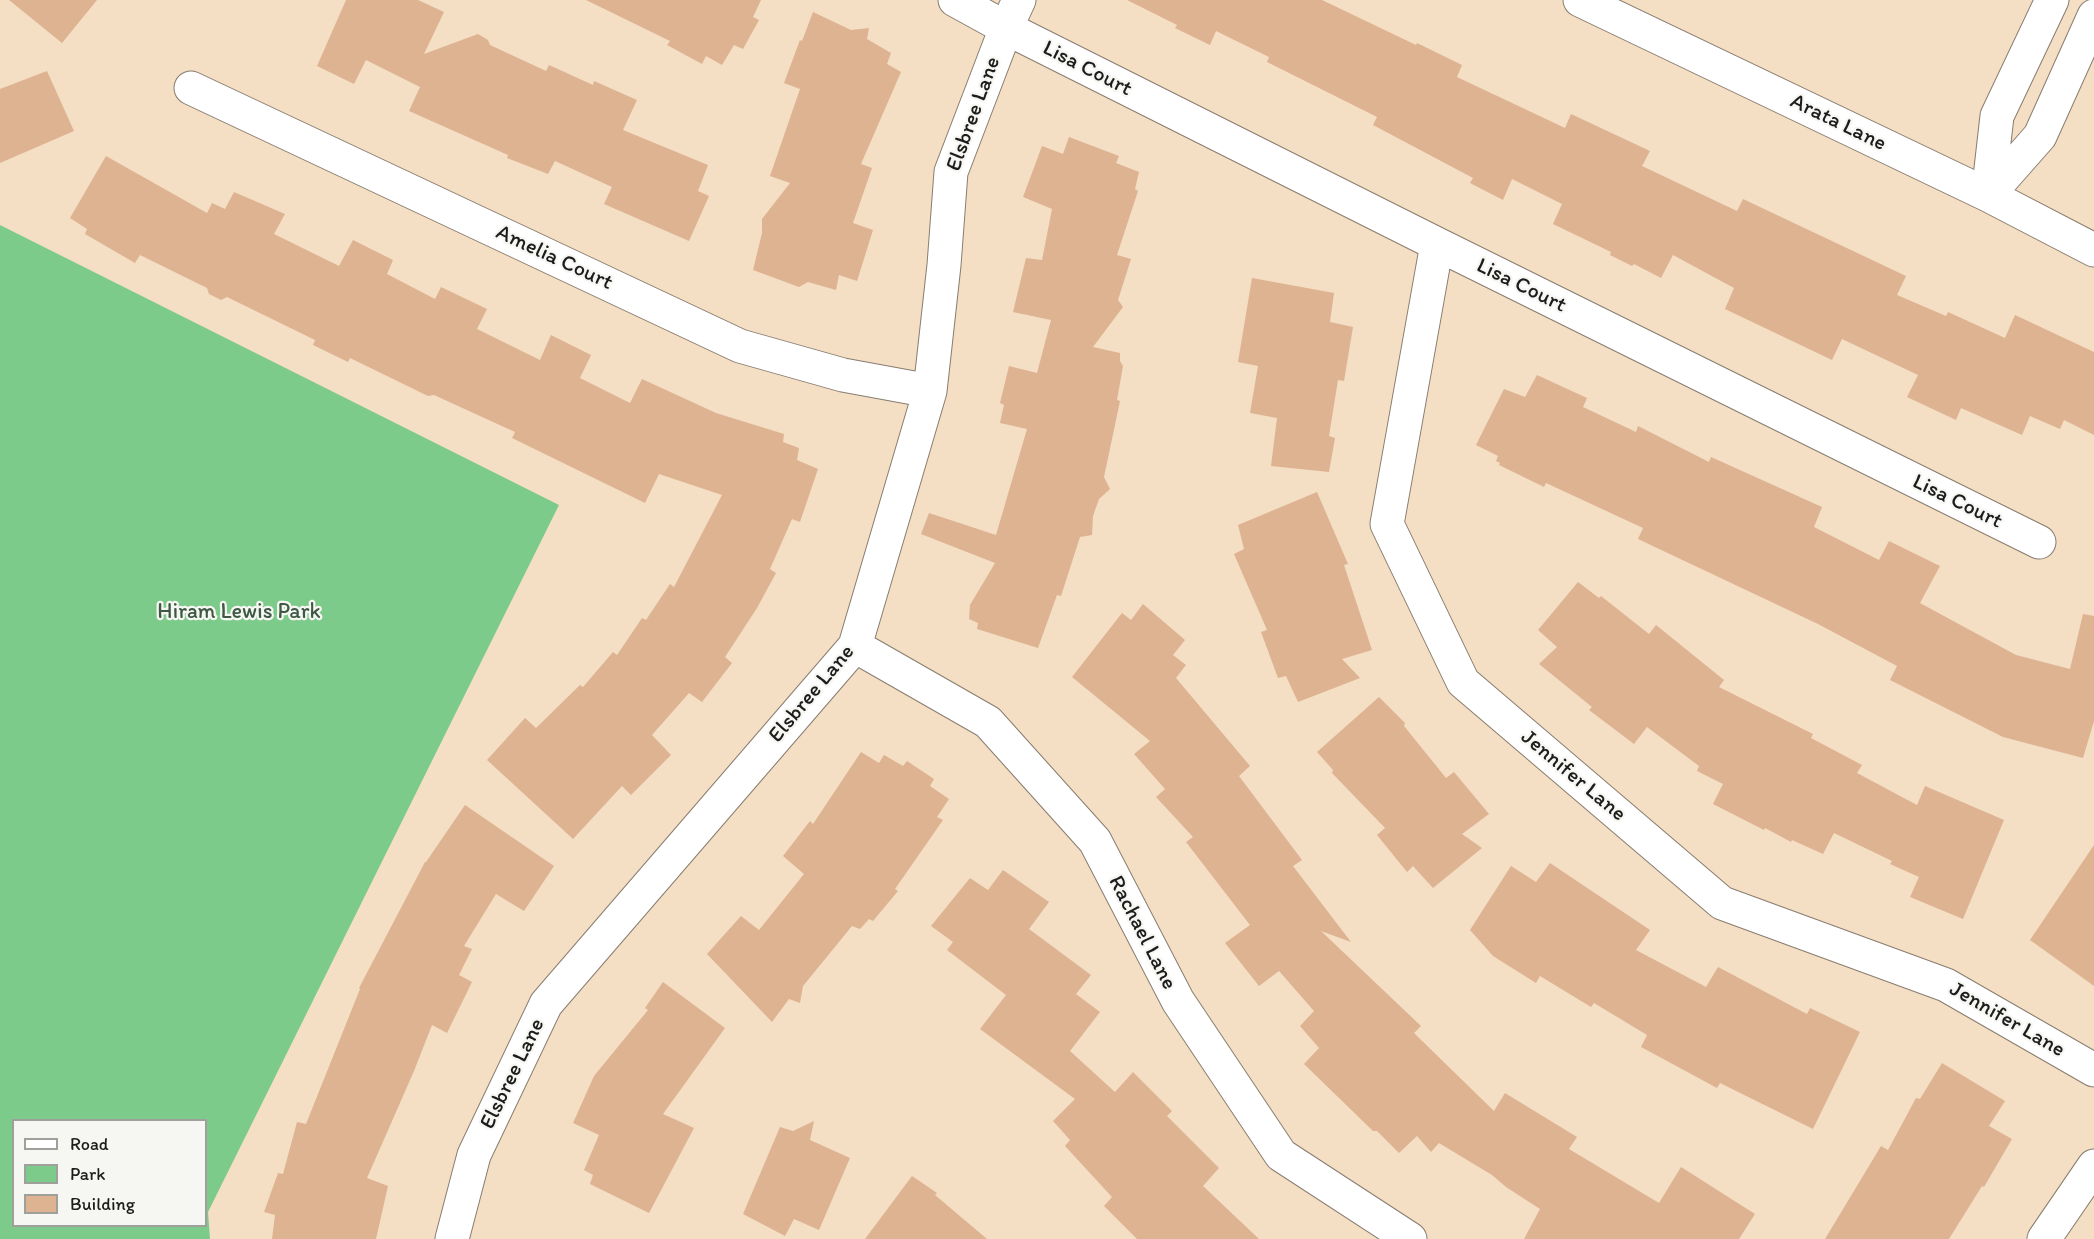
<!DOCTYPE html>
<html>
<head>
<meta charset="utf-8">
<style>
  body { margin:0 }
  #map { position:relative; width:2094px; height:1239px; overflow:hidden; background:#f4dec4; font-family:Itim,sans-serif }
  canvas { display:block }
  .legend { position:absolute; left:12px; top:1119px; width:195px; height:108px; box-sizing:border-box; background:#f6f6f2; border:2px solid #9f9f9c; margin:0; padding:8px 10px; list-style:none; font-size:18px; color:#1c1c1c }
  .legend li { display:flex; align-items:center; gap:12px; height:30px }
  .legend b { width:30px; border:2px solid #9f9f9c }
</style>
</head>
<body>
<div id="map">
<canvas width="2094" height="1239"></canvas>
<ul class="legend">
<li><b style="height:8px;background:#fff"></b>Road</li>
<li><b style="height:16px;background:#7dcb8b"></b>Park</li>
<li><b style="height:16px;background:#ddb392"></b>Building</li>
</ul>
</div>
<script>
const context = document.querySelector('canvas').getContext('2d');
context.lineJoin = 'round';
function paint(path, color) {
  context.fillStyle = color;
  context.fill(path, 'evenodd');
}
function poly(rows) {
  const path = new Path2D();
  for (const r of rows) {
    path.moveTo(r[0], r[1]);
    for (let i = 2; i < r.length; i += 2) path.lineTo(r[i], r[i + 1]);
  }
  return path;
}
function stroke(path, color, width, dash) {
  context.strokeStyle = color;
  context.lineWidth = width;
  context.lineCap = dash ? 'butt' : 'round';
  context.setLineDash(dash || []);
  context.stroke(path);
}
function write(font, color, halo, rows, align = 'center') {
  context.font = font + ' Itim,sans-serif';
  context.lineWidth = 4.5;
  context.setLineDash([]);
  context.textBaseline = 'middle';
  context.strokeStyle = halo;
  context.fillStyle = color;
  for (const [text, x, y, turn = 0] of rows) {
    context.save();
    context.translate(x, y);
    context.rotate((+turn || 0) * Math.PI / 180);
    context.textAlign = isNaN(turn) ? turn : align;
    if (halo) context.strokeText(text, 0, 0);
    context.fillText(text, 0, 0);
    context.restore();
  }
}
paint(poly([
  [0,225,559,505,208,1212,210,1239,0,1239],
  [206,1120,206,1226,14,1226,14,1120]
]), '#7dcb8b');
paint(poly([
  [9,0,97,0,62,43],
  [346,0,418,0,444,12,424,54,478,34,488,40,490,45,546,71,549,65,593,85,594,81,637,100,623,130,708,165,698,191,709,196,689,241,604,204,612,187,555,161,548,174,507,158,508,155,409,111,420,87,366,60,354,84,317,66],
  [586,0,761,0,753,17,759,20,743,49,734,45,722,65,706,56,702,64,667,45,670,41],
  [1127,0,1322,0,1416,45,1417,43,1462,65,1457,77,1565,128,1571,114,1650,151,1642,166,1737,211,1743,199,1906,276,1897,295,1946,316,1948,312,2005,338,2015,315,2094,352,2094,435,2064,420,2060,429,2030,416,2022,435,1961,408,1956,420,1907,397,1918,375,1842,339,1832,360,1725,309,1734,288,1673,255,1661,278,1634,264,1632,266,1610,255,1611,252,1553,224,1562,204,1512,179,1503,200,1470,183,1473,178,1373,125,1377,117,1267,62,1269,57,1216,31,1210,45,1175,28,1177,25],
  [813,12,851,30,869,28,867,39,891,53,887,64,901,72,861,164,872,168,853,223,873,230,857,281,839,275,836,290,808,282,799,287,753,270,762,233,762,219,790,183,770,176,800,89,784,83,800,40,802,41],
  [47,71,74,131,0,163,0,89],
  [1069,137,1119,156,1116,163,1139,172,1135,189,1138,191,1117,255,1131,259,1118,300,1123,307,1093,347,1120,353,1120,361,1123,366,1117,400,1120,401,1104,477,1110,489,1099,499,1093,516,1092,535,1080,537,1061,596,1057,595,1038,648,977,629,978,623,969,619,970,605,995,563,921,534,929,513,996,535,1027,429,1000,423,1004,405,1000,403,1009,366,1037,373,1051,320,1013,312,1026,258,1042,260,1052,209,1023,197,1042,146,1063,154],
  [106,156,207,213,212,203,225,209,234,192,285,214,274,234,339,266,353,240,393,260,387,274,435,299,441,287,487,309,477,329,540,360,551,335,591,355,580,378,630,403,642,379,716,413,784,434,783,442,799,448,797,460,818,469,800,522,792,519,770,569,776,573,757,608,725,657,732,663,702,702,689,693,652,735,671,755,631,795,622,786,573,839,487,760,525,718,536,728,580,685,583,687,613,652,617,655,642,618,646,620,670,584,674,587,722,495,659,474,645,503,512,438,515,432,434,395,428,396,350,358,348,362,313,345,315,340,227,297,221,300,209,294,207,288,140,255,135,263,85,234,87,229,70,218],
  [1252,278,1334,293,1330,322,1353,327,1344,381,1338,380,1329,436,1335,438,1329,472,1271,466,1277,418,1250,413,1258,366,1238,362],
  [1537,375,1587,398,1583,407,1636,432,1638,426,1709,462,1711,457,1822,507,1814,527,1879,560,1889,541,1940,566,1920,603,2016,655,2070,669,2083,614,2094,616,2094,721,2083,758,2003,737,1890,680,1897,666,1818,624,1638,539,1643,528,1546,483,1544,487,1499,465,1500,463,1496,461,1498,456,1476,445,1504,389,1525,397],
  [1317,492,1348,564,1344,565,1372,650,1342,659,1360,678,1298,702,1286,676,1278,678,1261,632,1267,630,1234,554,1244,549,1238,525],
  [1578,582,1599,598,1601,596,1649,634,1656,625,1724,680,1719,687,1813,734,1811,738,1862,765,1857,773,1917,805,1925,786,2004,820,1963,919,1910,897,1919,877,1890,864,1892,861,1834,833,1823,854,1792,840,1791,842,1765,828,1764,830,1713,804,1723,784,1697,771,1699,766,1647,727,1634,744,1589,710,1592,707,1539,664,1557,647,1538,630],
  [1143,604,1185,640,1173,655,1186,665,1176,678,1250,766,1239,776,1302,860,1293,866,1351,942,1321,931,1421,1026,1414,1033,1494,1111,1505,1093,1577,1137,1569,1149,1659,1203,1681,1167,1755,1214,1739,1239,1524,1239,1540,1209,1506,1187,1492,1175,1439,1143,1431,1152,1417,1136,1399,1153,1377,1131,1373,1131,1304,1064,1319,1048,1300,1026,1314,1011,1279,971,1259,986,1225,943,1250,925,1186,842,1193,837,1156,797,1165,789,1134,754,1150,741,1072,677,1122,613,1131,620],
  [1379,697,1405,723,1404,726,1446,778,1454,772,1489,814,1462,834,1482,848,1433,888,1413,866,1407,872,1377,835,1385,828,1332,773,1333,770,1317,752],
  [861,752,879,763,884,755,903,766,907,761,934,779,930,786,949,799,937,817,943,820,895,889,898,891,873,921,869,919,860,929,852,926,803,986,800,1003,789,999,772,1022,707,954,741,916,759,930,804,874,783,856,810,821,813,824],
  [465,805,554,866,524,911,496,894,464,946,472,949,459,975,472,982,447,1033,432,1025,414,1071,367,1178,388,1186,376,1239,272,1239,275,1215,264,1212,278,1173,283,1174,297,1122,306,1124,360,989,359,988,425,862,426,862],
  [2094,845,2094,986,2030,940],
  [1550,863,1650,930,1636,950,1706,987,1718,967,1807,1014,1810,1008,1860,1032,1813,1129,1720,1083,1717,1088,1641,1047,1647,1035,1594,1003,1591,1007,1540,976,1536,983,1493,956,1470,930,1511,866,1536,882],
  [1003,870,1049,902,1029,929,1091,975,1076,994,1100,1012,1070,1051,1115,1092,1133,1072,1172,1111,1167,1116,1219,1168,1203,1186,1259,1239,1137,1239,1104,1206,1112,1197,1065,1146,1070,1140,1053,1121,1075,1099,980,1029,1006,995,947,950,953,942,931,926,970,878,988,890],
  [663,982,725,1028,663,1114,694,1128,649,1213,590,1184,593,1175,584,1170,599,1135,573,1123,594,1076,648,1010,645,1008],
  [1942,1063,2005,1101,1989,1126,2012,1139,1984,1187,1982,1186,1949,1239,1825,1239,1881,1146,1888,1150,1916,1098,1920,1099],
  [814,1121,810,1140,850,1158,819,1230,794,1219,785,1236,743,1214,780,1127,793,1131],
  [912,1176,937,1193,935,1195,987,1239,865,1239]
]), '#ddb392');
const minor = poly([
  [955,0,1006,28,1437,244,2039,542],
  [1580,0,1988,195,2094,250],
  [191,88,740,346,843,375,930,391],
  [1988,195,2040,136,2094,16],
  [1988,195,1997,116,2052,0],
  [1437,244,1387,524,1463,682,1722,903,1946,985,2094,1070],
  [855,646,988,722,1095,841,1178,1001,1281,1155,1410,1239],
  [452,1239,474,1155,546,1004,855,646,930,391,944,265,951,172,1006,28,1019,0],
  [2044,1239,2094,1166]
]);
stroke(minor, '#887d70', 35);
stroke(minor, '#fff', 33);
write('22px', '#1c1c1c', '#f6f6f2', [
  ["Lisa Court",1087,69,27],
  ["Elsbree Lane",974,114,-70],
  ["Arata Lane",1838,123,26],
  ["Amelia Court",554,258,25],
  ["Lisa Court",1521,286,26],
  ["Lisa Court",1957,502,26],
  ["Elsbree Lane",812,694,-50],
  ["Jennifer Lane",1573,776,40],
  ["Rachael Lane",1142,933,63],
  ["Jennifer Lane",2007,1020,30],
  ["Elsbree Lane",513,1074,-64]
]);
write('22px', '#3e5943', '#f6f6f2', [
  ["Hiram Lewis Park",239,612]
]);
</script>
</body>
</html>
